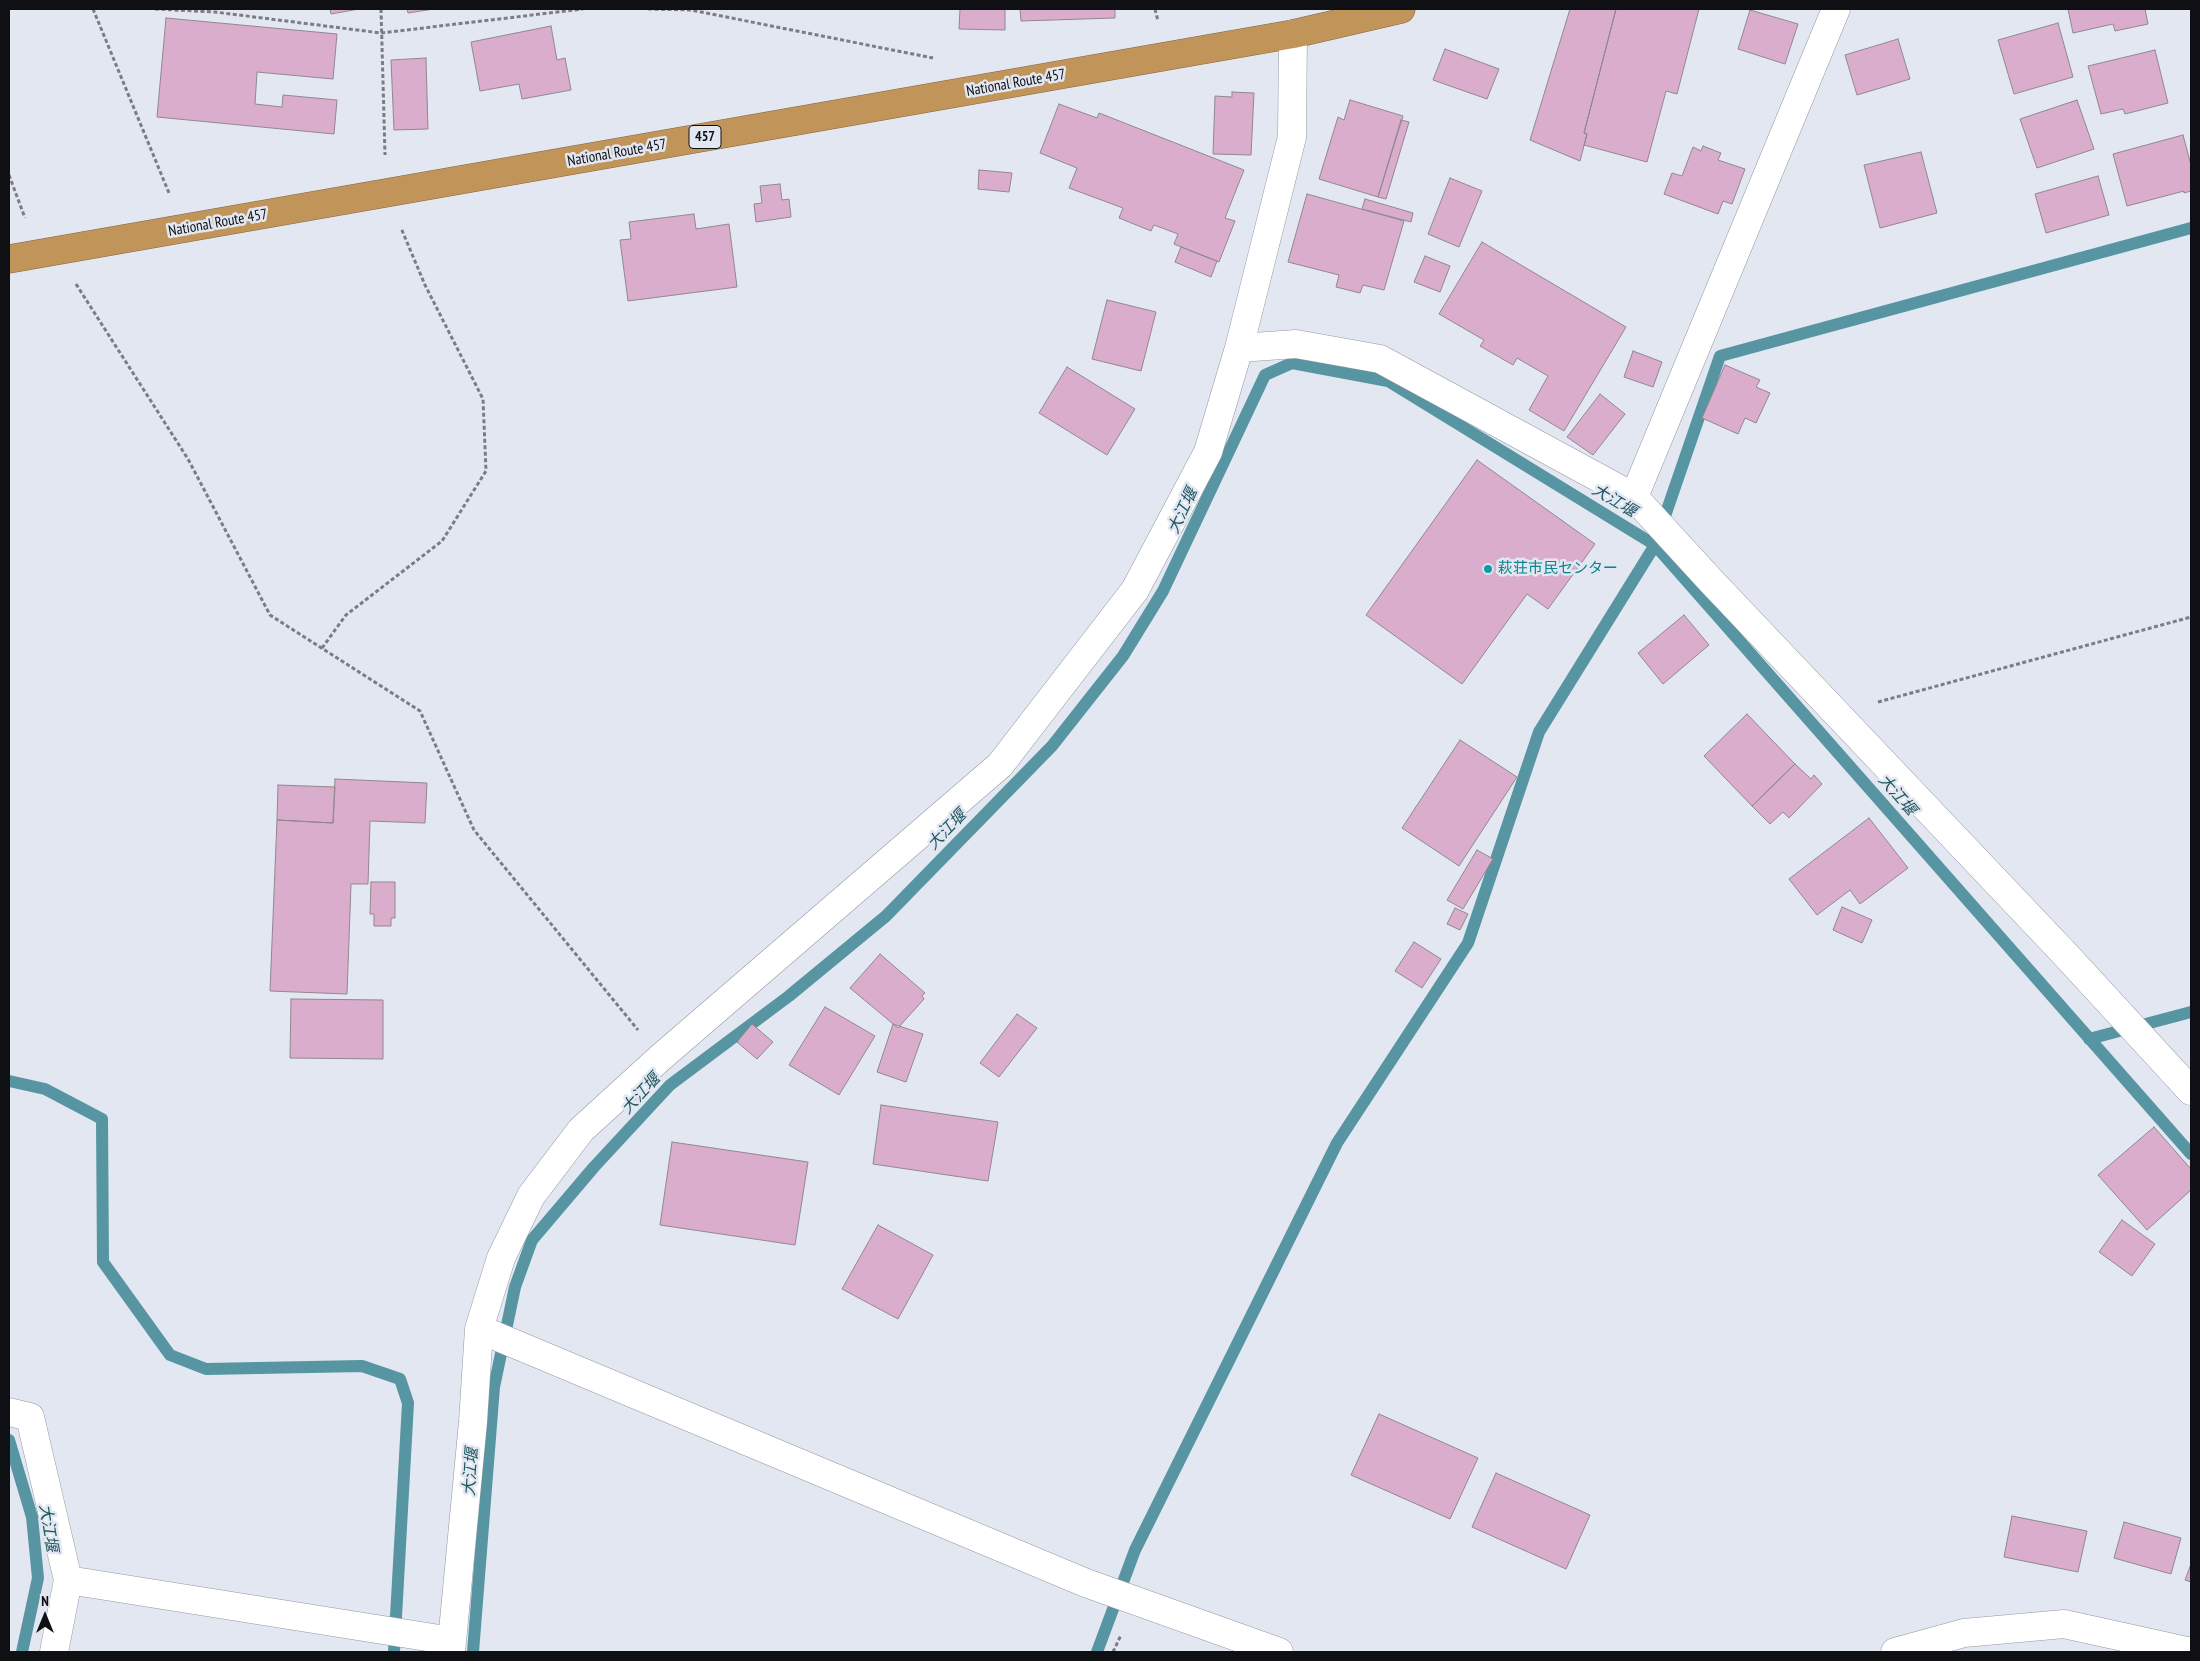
<!DOCTYPE html>
<html>
<head>
<meta charset="utf-8">
<style>
  body { margin:0 }
  #map { position:relative; width:2200px; height:1661px; overflow:hidden; background:#e2e7f1; font-family:"PT Sans Narrow",sans-serif }
  canvas { display:block }
  .frame { position:absolute; inset:0; border:10px solid #0f1014; pointer-events:none }
  .north { position:absolute; left:20px; top:1591px; width:50px; height:50px; -webkit-text-stroke:4px #e2e7f1; paint-order:stroke; rotate:0deg; font-size:14px; font-weight:700; line-height:20px; text-align:center; color:#0f1014 }
  .north::after { content:''; display:block; margin:auto; width:18px; height:22px; background:#0f1014; clip-path:polygon(50% 0,100% 100%,50% 72%,0 100%) }
</style>
</head>
<body>
<div id="map">
<canvas width="2200" height="1661"></canvas>
<div class="frame"></div>
<div class="north">N</div>
</div>
<script>
const context = document.querySelector('canvas').getContext('2d');
context.lineJoin = 'round';
function poly(rows) {
  const path = new Path2D();
  for (const r of rows) {
    path.moveTo(r[0], r[1]);
    for (let i = 2; i < r.length; i += 2) path.lineTo(r[i], r[i + 1]);
  }
  return path;
}
function stroke(path, color, width, dash) {
  context.strokeStyle = color;
  context.lineWidth = width;
  context.lineCap = dash ? 'butt' : 'round';
  context.setLineDash(dash || []);
  context.stroke(path);
}
function paint(path, color) {
  context.fillStyle = color;
  context.fill(path, 'evenodd');
}
function write(font, color, halo, rows, align = 'center') {
  context.font = font + ' "PT Sans Narrow","Noto Sans JP",sans-serif';
  context.lineWidth = 5;
  context.setLineDash([]);
  context.textBaseline = 'middle';
  context.strokeStyle = halo;
  context.fillStyle = color;
  for (const [text, x, y, turn = 0] of rows) {
    context.save();
    context.translate(x, y);
    context.rotate((+turn || 0) * Math.PI / 180);
    context.textAlign = isNaN(turn) ? turn : align;
    if (halo) context.strokeText(text, 0, 0);
    context.fillText(text, 0, 0);
    context.restore();
  }
}
stroke(poly([
  [2089,1039,2191,1012],
  [9,1081,45,1089,102,1119,103,1262,170,1355,206,1369,362,1366,400,1379,408,1403,394,1652],
  [9,1440,32,1517,38,1578,22,1652],
  [473,1652,494,1387,515,1287,532,1240,594,1167,670,1085,789,996,886,916,1052,746,1123,656,1163,591,1265,375,1292,363,1388,381,1655,545,2191,1154],
  [1097,1652,1135,1550,1337,1143,1468,943,1539,732,1655,545,1720,356,2191,228]
]), '#5695a1', 12);
const building = poly([
  [330,9,359,9,331,14,330,9],
  [407,9,434,9,408,13,407,9],
  [960,9,1005,9,1005,30,959,29,960,9],
  [1020,9,1118,9,1115,9,1115,18,1021,21,1020,9],
  [1570,9,1616,9,1584,133,1587,134,1580,161,1530,140,1570,9],
  [1616,9,1699,9,1677,94,1666,91,1647,162,1584,145,1587,134,1584,133,1616,9],
  [2068,9,2145,9,2148,24,2115,31,2113,24,2073,33,2068,9],
  [1750,10,1798,24,1785,64,1738,49,1750,10],
  [166,18,337,34,333,79,257,72,255,104,282,107,283,95,337,100,334,134,157,117,166,18],
  [2058,23,2073,77,2014,94,1998,40,2058,23],
  [551,26,557,60,565,58,571,90,522,99,519,84,480,91,471,42,551,26],
  [1898,39,1910,79,1857,95,1845,55,1898,39],
  [1445,49,1499,69,1487,99,1433,80,1445,49],
  [2155,50,2168,103,2125,114,2123,109,2101,114,2088,66,2155,50],
  [426,58,428,129,394,130,391,60,426,58],
  [1232,92,1254,93,1251,155,1213,154,1215,96,1232,97,1232,92],
  [1350,100,1403,116,1378,197,1319,179,1338,117,1344,120,1350,100],
  [2077,100,2094,149,2037,168,2020,119,2077,100],
  [1059,104,1097,118,1099,113,1244,170,1225,218,1235,221,1219,262,1174,244,1178,234,1154,225,1151,231,1119,218,1123,208,1069,188,1077,168,1040,153,1059,104],
  [1401,120,1409,122,1386,199,1378,197,1401,120],
  [2183,135,2191,165,2191,191,2184,193,2184,191,2127,206,2113,154,2183,135],
  [1703,146,1721,153,1718,160,1745,169,1732,204,1723,201,1718,214,1664,194,1672,173,1682,176,1693,147,1701,151,1703,146],
  [1921,152,1937,213,1880,228,1864,165,1921,152],
  [979,170,1012,173,1009,192,978,189,979,170],
  [2098,176,2109,215,2046,233,2035,194,2098,176],
  [1450,178,1482,191,1459,247,1428,234,1450,178],
  [780,184,782,200,789,199,791,217,756,222,754,204,762,203,760,186,780,184],
  [1307,194,1404,221,1384,290,1363,285,1360,293,1336,287,1339,275,1288,262,1307,194],
  [1365,199,1413,213,1411,222,1362,209,1365,199],
  [694,214,696,229,729,224,737,287,628,301,620,240,631,239,629,222,694,214],
  [1482,242,1626,327,1564,431,1529,410,1548,376,1517,358,1513,365,1480,346,1484,340,1439,314,1482,242],
  [1181,247,1217,261,1211,277,1175,262,1181,247],
  [1425,256,1450,266,1440,292,1414,282,1425,256],
  [1107,300,1156,312,1141,371,1092,359,1107,300],
  [1633,351,1662,362,1653,387,1624,377,1633,351],
  [1725,365,1760,380,1756,387,1770,393,1756,423,1745,418,1738,434,1702,418,1725,365],
  [1067,367,1135,409,1107,455,1039,413,1067,367],
  [1600,394,1625,414,1593,455,1567,437,1600,394],
  [1477,460,1595,544,1548,609,1527,594,1462,684,1366,615,1477,460],
  [1684,615,1709,645,1663,684,1638,653,1684,615],
  [1747,714,1795,764,1752,806,1704,756,1747,714],
  [1460,740,1517,777,1459,866,1402,828,1460,740],
  [1795,764,1811,779,1814,775,1822,784,1789,818,1783,812,1770,824,1752,806,1795,764],
  [335,779,427,783,425,823,370,821,368,884,351,884,347,994,270,991,277,820,333,823,335,779],
  [278,785,335,787,333,823,277,820,278,785],
  [1869,818,1908,868,1860,904,1850,890,1817,915,1789,879,1869,818],
  [1477,850,1493,859,1463,909,1447,900,1477,850],
  [371,882,395,882,395,918,391,918,391,926,374,926,374,914,370,914,371,882],
  [1842,907,1872,920,1862,943,1833,930,1842,907],
  [1455,908,1468,914,1460,930,1447,924,1455,908],
  [1414,942,1441,959,1422,988,1395,971,1414,942],
  [880,954,925,993,922,996,924,999,898,1028,850,988,880,954],
  [291,999,383,1000,383,1059,290,1058,291,999],
  [825,1007,875,1036,839,1095,789,1065,825,1007],
  [1017,1014,1037,1028,999,1077,980,1063,1017,1014],
  [752,1024,773,1042,757,1059,737,1042,752,1024],
  [893,1024,923,1034,906,1082,877,1072,893,1024],
  [881,1105,998,1122,988,1181,873,1164,881,1105],
  [2154,1127,2191,1169,2191,1190,2147,1230,2098,1175,2154,1127],
  [672,1142,808,1162,795,1245,660,1225,672,1142],
  [2122,1220,2155,1244,2132,1276,2099,1252,2122,1220],
  [878,1225,933,1255,898,1319,842,1289,878,1225],
  [1379,1414,1478,1458,1450,1519,1351,1475,1379,1414],
  [1496,1473,1590,1515,1566,1569,1472,1527,1496,1473],
  [2012,1516,2087,1531,2078,1572,2004,1557,2012,1516],
  [2124,1522,2181,1538,2171,1574,2114,1558,2124,1522],
  [2191,1564,2191,1582,2185,1580,2191,1564]
]);
paint(building, '#daadcd');
stroke(building, '#91878e', 1);
const street = poly([
  [1239,348,1296,344,1380,359,1634,497,1711,581,2064,953,2191,1091],
  [1634,497,1836,9],
  [479,1329,1086,1583,1279,1652],
  [9,1412,30,1417,68,1580,54,1652],
  [68,1580,452,1641],
  [451,1652,473,1422,479,1329,501,1258,531,1196,581,1130,660,1058,1000,765,1135,590,1208,452,1239,348,1292,137,1293,34],
  [1895,1652,1964,1633,2064,1624,2191,1652]
]);
const highway = poly([
  [9,259,1293,34,1401,9]
]);
stroke(street, '#9498a2', 29);
stroke(highway, '#836641', 29);
stroke(poly([
  [93,9,169,193],
  [155,9,215,12,381,33,583,9],
  [381,9,385,155],
  [648,9,691,10,933,58],
  [1155,9,1158,21],
  [9,175,25,218],
  [76,284,188,459,270,615,420,711,474,830,638,1030],
  [322,648,346,615,442,541,486,471,483,399,425,285,401,228],
  [1878,702,2191,617],
  [1113,1652,1121,1635]
]), '#7a7d84', 3, [4, 2.5]);
stroke(street, '#fff', 28);
stroke(highway, '#c19459', 28);
for (const [x, y, r, color] of [
  [1488,569,5,"#0f9aa8"]
]) {
  const dot = new Path2D();
  dot.arc(x, y, r, 0, 2 * Math.PI);
  context.fillStyle = color;
  context.fill(dot);
  stroke(dot, '#e2e7f1', 2);
}
for (const [x, y, w] of [
  [705,137,32]
]) {
  const box = new Path2D();
  box.roundRect(x - w / 2, y - 11.5, w, 23, 4);
  context.fillStyle = '#e2e7f1';
  context.fill(box);
  stroke(box, '#0f1014', 1);
}
write('bold 14px', '#0f1014', null, [
  ["457",705,137]
]);
write('15px', '#0f1014', '#e2e7f1', [
  ["National Route 457",1016,83,-10],
  ["National Route 457",617,153,-10],
  ["National Route 457",218,223,-10]
]);
write('15px', '#0d838f', '#e2e7f1', [
  ["萩荘市民センター",1498,569]
], 'left');
write('italic 16px', '#215760', '#e2e7f1', [
  ["大江堰",1614,501,31],
  ["大江堰",1183,511,-65],
  ["大江堰",1897,795,49],
  ["大江堰",947,830,-46],
  ["大江堰",641,1094,-47],
  ["大江堰",471,1472,-86],
  ["大江堰",48,1528,81]
]);
</script>
</body>
</html>
